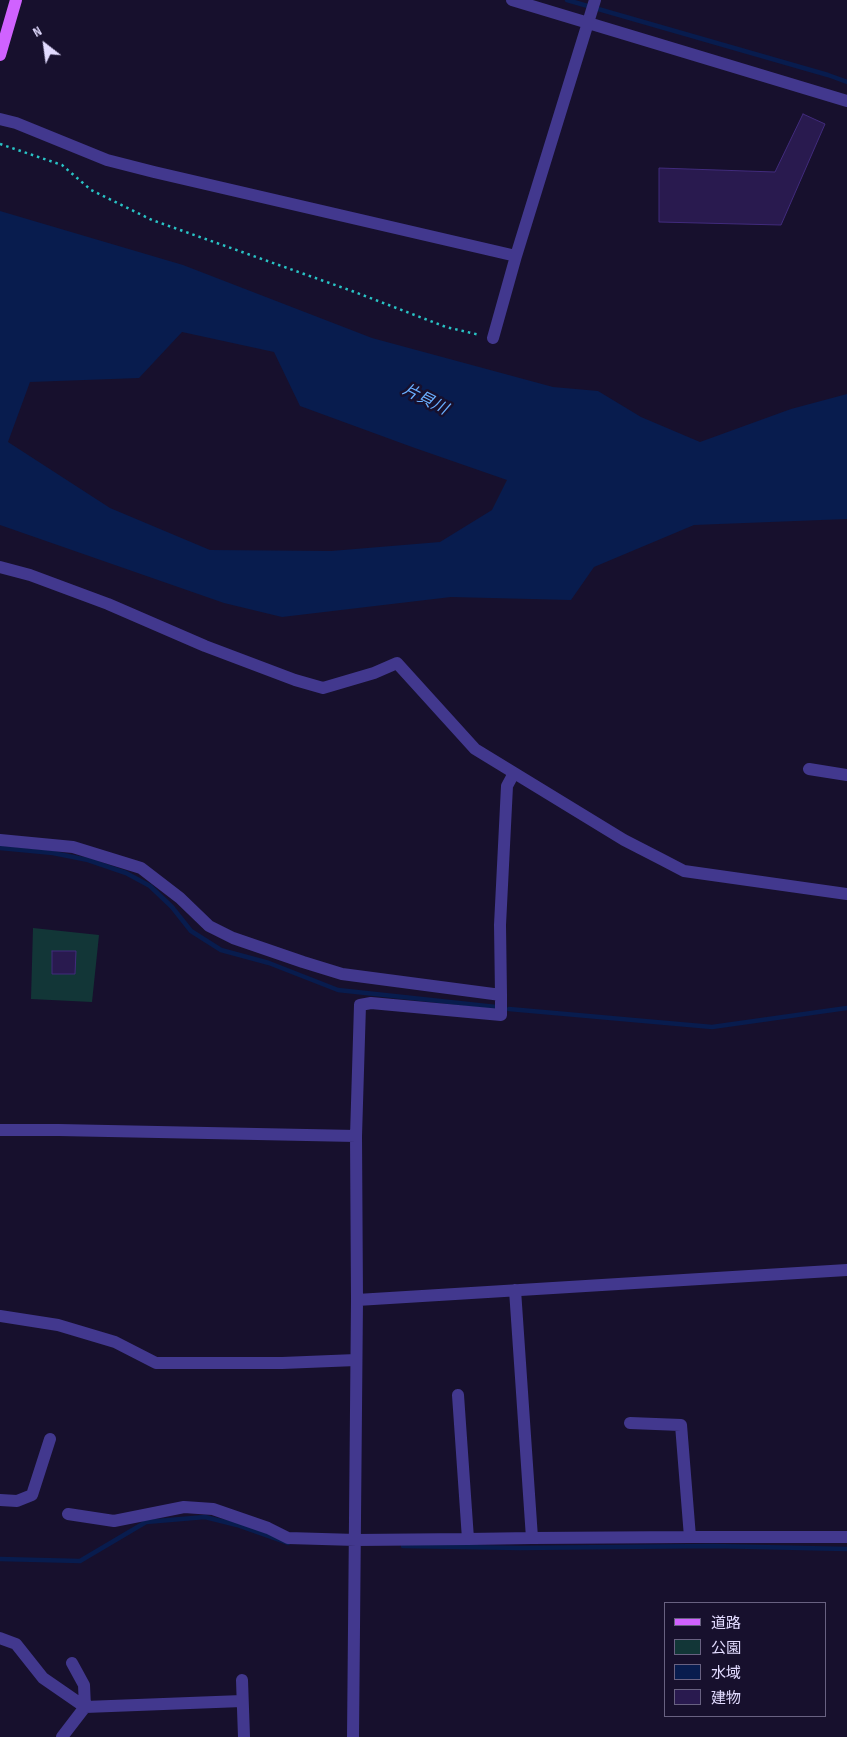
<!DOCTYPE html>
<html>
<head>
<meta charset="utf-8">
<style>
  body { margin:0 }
  #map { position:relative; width:847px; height:1737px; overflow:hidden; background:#17102d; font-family:"Sofia Sans Condensed","Noto Sans JP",sans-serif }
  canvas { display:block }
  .legend { position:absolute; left:664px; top:1602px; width:162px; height:115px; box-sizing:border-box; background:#17102d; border:1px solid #686181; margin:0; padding:6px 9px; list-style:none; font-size:15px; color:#e2dbff }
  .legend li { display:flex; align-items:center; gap:10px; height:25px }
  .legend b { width:25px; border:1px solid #686181 }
  .north { position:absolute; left:20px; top:20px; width:50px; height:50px; -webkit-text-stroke:4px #17102d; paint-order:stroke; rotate:330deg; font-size:14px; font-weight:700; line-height:20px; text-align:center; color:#e2dbff }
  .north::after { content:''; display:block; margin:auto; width:18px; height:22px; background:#e2dbff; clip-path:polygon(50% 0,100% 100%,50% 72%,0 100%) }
</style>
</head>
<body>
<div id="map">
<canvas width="847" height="1737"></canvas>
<ul class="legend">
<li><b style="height:6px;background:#d062ff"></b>道路</li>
<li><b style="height:14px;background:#123637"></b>公園</li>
<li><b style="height:14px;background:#081c4e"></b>水域</li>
<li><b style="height:14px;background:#291a4f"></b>建物</li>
</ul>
<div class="north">N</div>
</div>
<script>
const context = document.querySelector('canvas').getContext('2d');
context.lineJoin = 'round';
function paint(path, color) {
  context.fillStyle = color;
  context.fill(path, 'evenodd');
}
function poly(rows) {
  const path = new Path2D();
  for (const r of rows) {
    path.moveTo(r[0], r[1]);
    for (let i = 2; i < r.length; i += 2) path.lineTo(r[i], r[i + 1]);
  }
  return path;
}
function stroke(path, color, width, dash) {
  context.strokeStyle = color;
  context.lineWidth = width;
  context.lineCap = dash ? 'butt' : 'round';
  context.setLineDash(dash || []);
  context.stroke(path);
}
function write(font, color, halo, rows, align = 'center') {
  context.font = font + ' "Sofia Sans Condensed","Noto Sans JP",sans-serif';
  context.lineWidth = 5;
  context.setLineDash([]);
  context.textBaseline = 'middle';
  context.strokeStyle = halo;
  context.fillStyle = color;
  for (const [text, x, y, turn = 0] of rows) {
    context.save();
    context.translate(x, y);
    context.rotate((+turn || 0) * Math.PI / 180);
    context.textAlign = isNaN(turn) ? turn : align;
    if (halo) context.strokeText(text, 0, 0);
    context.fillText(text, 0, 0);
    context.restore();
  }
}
paint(poly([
  [33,928,99,935,92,1002,31,999]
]), '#123637');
paint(poly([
  [0,211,183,265,372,338,553,387,598,391,641,417,700,442,791,409,847,394,847,519,694,525,594,567,571,600,451,597,282,617,224,603,0,525],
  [182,332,274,352,300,406,412,447,507,480,492,510,440,542,331,551,210,550,110,508,8,442,30,382,139,378]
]), '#081c4e');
stroke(poly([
  [567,0,828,75,847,82],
  [0,848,53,853,88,860,126,873,150,886,172,907,191,931,221,950,269,963,338,990,496,1007],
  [509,1009,712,1027,847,1008],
  [403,1546,520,1548,713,1546,847,1549],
  [0,1559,80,1561,146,1522,205,1517,237,1525,288,1543]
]), '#081c4e', 4.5);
const building = poly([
  [803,114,825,124,781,225,659,222,659,168,775,172,803,114],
  [52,951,76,951,75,974,52,974,52,951]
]);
paint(building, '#291a4f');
stroke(building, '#412b7c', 1);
stroke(poly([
  [0,144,62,165,91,190,152,220,352,291,446,327,480,335]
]), '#29c3c5', 2.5, [2.5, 4]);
stroke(poly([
  [512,0,847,101],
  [0,119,16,123,107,160,154,172,516,256,595,0],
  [493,338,516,256],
  [0,567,30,575,108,604,205,646,295,680,323,688,374,673,397,663,475,749,624,840,661,859,684,871,847,894],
  [809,769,847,775],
  [0,840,73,847,141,868,180,898,209,926,233,938,303,962,342,974,501,995,500,925,507,786,514,773],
  [0,1130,59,1130,356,1136],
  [357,1300,847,1270],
  [0,1316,58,1325,115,1342,156,1363,282,1363,356,1360],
  [0,1500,17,1501,32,1495,50,1439],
  [68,1514,114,1521,184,1507,213,1509,268,1528,288,1538,356,1540,468,1539,458,1395],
  [690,1537,847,1537],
  [532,1538,690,1537,681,1425,630,1423],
  [468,1539,532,1538,515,1290],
  [0,1638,16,1644,43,1678,85,1707,62,1737],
  [72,1663,84,1685,85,1707,242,1701],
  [242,1680,244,1737],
  [353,1737,357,1300,356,1136,360,1005,371,1003,501,1015,501,995]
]), '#42388e', 12);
stroke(poly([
  [0,55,16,0]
]), '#d062ff', 12);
write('italic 16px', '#69afff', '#17102d', [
  ["片貝川",425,400,27]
]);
</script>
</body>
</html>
